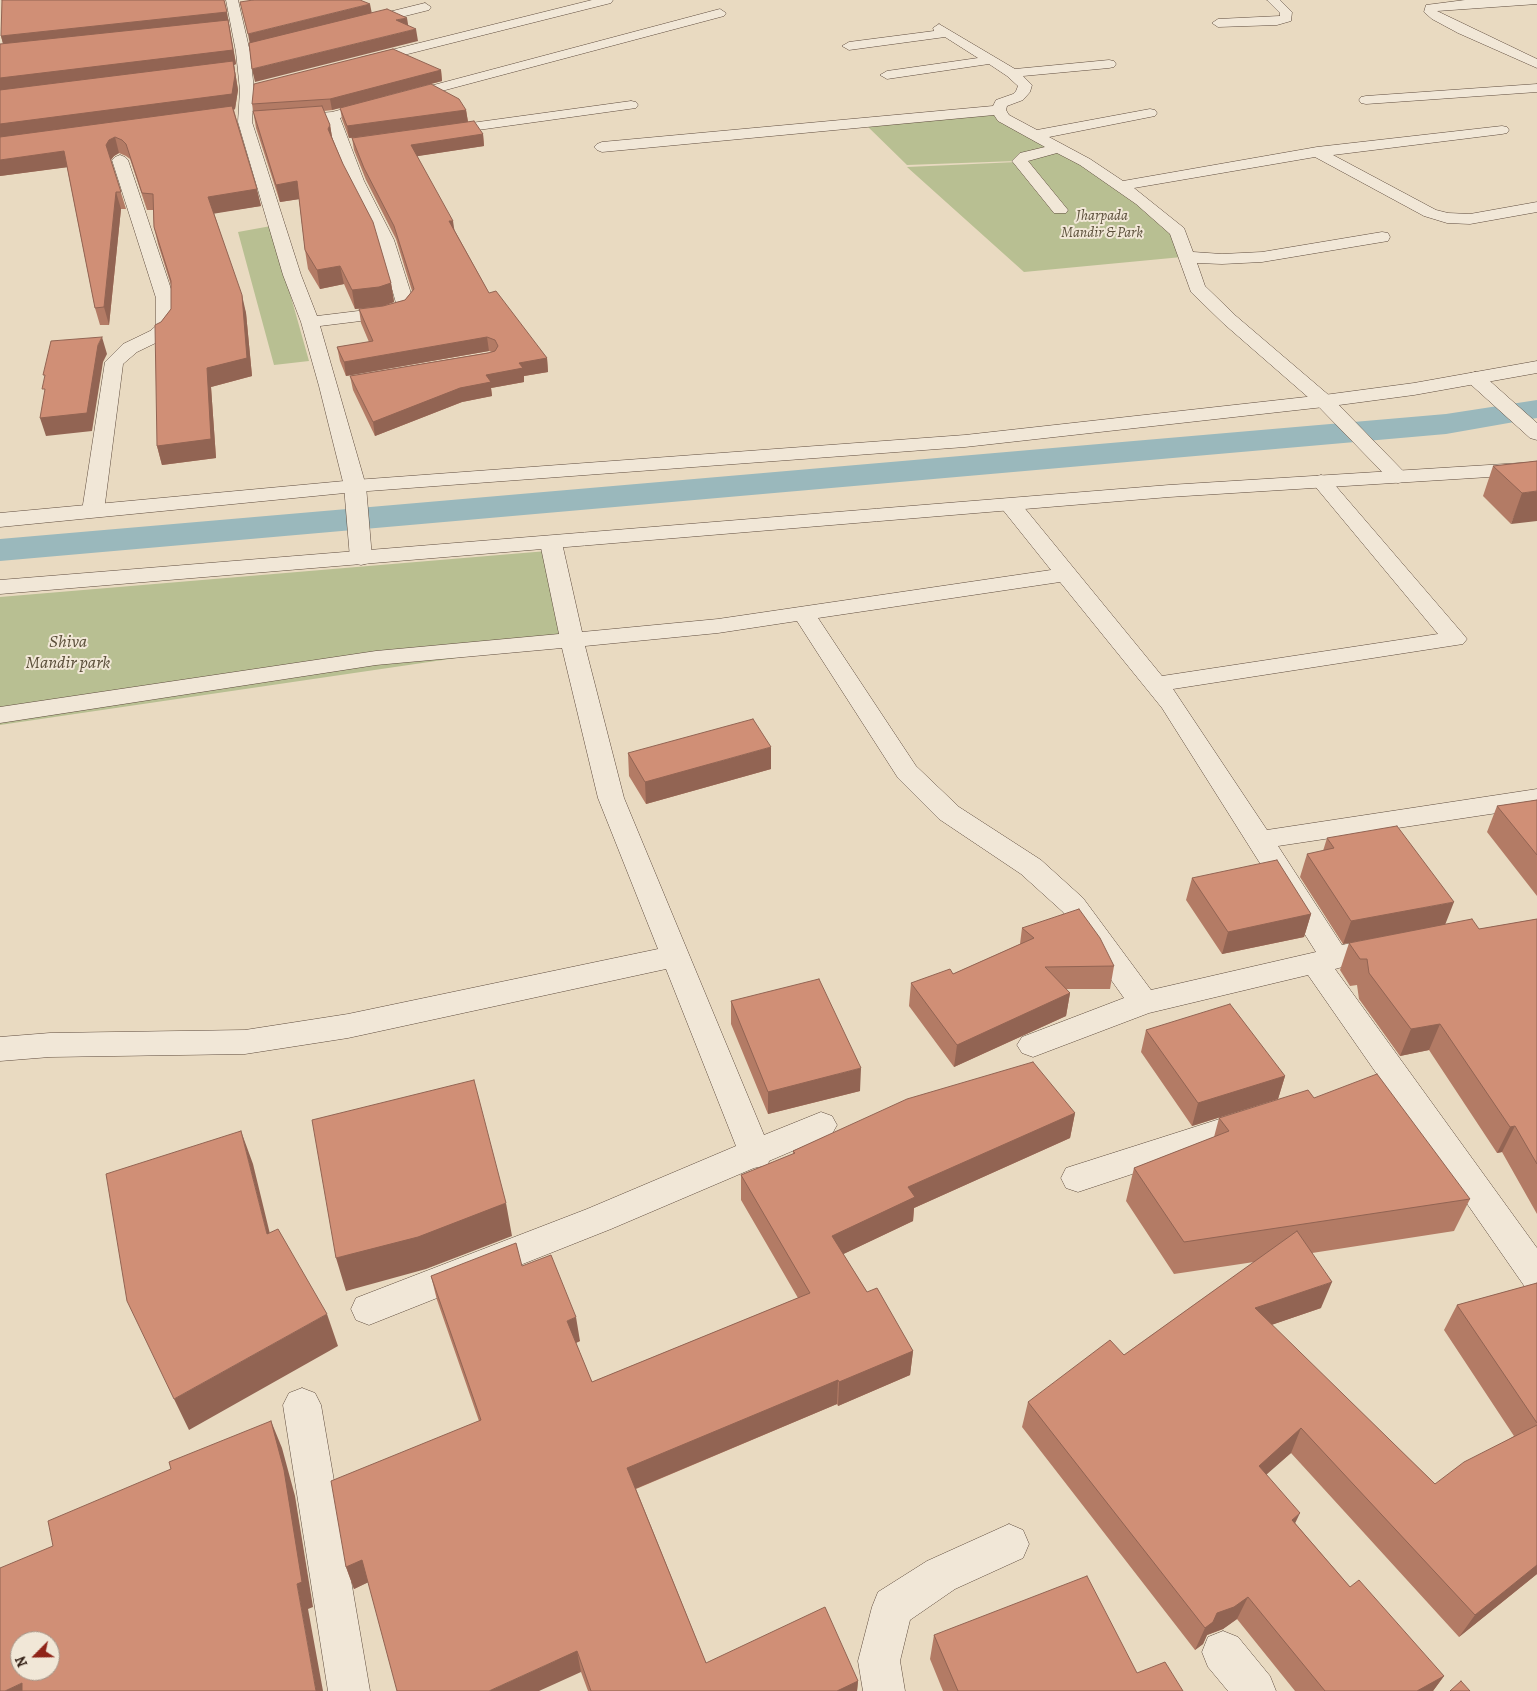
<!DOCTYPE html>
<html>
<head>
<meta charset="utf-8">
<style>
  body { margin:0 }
  #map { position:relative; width:1537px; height:1691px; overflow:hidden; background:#e9dac1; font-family:Alegreya,serif }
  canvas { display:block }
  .north { position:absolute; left:10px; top:1631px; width:50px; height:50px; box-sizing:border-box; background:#f1e7d7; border:1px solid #a49689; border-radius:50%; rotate:247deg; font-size:14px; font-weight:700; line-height:20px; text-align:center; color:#311d13 }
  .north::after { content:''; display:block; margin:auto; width:18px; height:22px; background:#8f2418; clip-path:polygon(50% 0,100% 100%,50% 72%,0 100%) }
</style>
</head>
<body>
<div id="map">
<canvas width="1537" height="1691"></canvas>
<div class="north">N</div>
</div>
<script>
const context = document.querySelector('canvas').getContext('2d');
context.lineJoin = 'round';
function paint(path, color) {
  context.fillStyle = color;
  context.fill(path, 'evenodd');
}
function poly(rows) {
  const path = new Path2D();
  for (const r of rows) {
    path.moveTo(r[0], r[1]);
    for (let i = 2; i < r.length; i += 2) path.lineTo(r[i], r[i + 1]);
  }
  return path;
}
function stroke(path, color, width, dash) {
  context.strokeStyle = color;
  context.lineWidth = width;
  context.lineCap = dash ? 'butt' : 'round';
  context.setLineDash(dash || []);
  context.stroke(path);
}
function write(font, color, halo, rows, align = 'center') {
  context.font = font + ' Alegreya,serif';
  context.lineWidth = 4;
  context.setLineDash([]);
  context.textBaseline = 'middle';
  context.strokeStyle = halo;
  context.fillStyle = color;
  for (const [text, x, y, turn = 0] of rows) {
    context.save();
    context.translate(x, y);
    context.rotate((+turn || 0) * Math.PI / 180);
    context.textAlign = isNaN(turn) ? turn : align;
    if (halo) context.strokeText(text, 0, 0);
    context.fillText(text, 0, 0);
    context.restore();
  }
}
paint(poly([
  [998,111,1055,147,1016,161,907,165,864,123],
  [1057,150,1118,187,1174,233,1182,257,1024,272,907,167,1017,162],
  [271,226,309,361,274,365,238,232],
  [547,551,572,641,0,725,0,597]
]), '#b8bf92');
paint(poly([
  [1537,400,1537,418,1446,434,0,561,0,539,1446,414,1537,400]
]), '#9ab8bc');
const minor = poly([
  [226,0,238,0,250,52,254,90,252,122,301,275,317,316,383,308,396,303,378,240,348,181,326,121,289,123,284,122,282,119,284,116,332,112,716,10,720,9,726,13,724,16,340,118,364,181,394,240,414,303,407,312,385,318,320,326,366,486,372,558,369,563,361,565,353,563,350,558,344,486,319,386,301,322,283,275,238,122,240,90,236,52,226,0],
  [592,0,613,0,611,3,364,65,357,61,359,58,592,0],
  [1267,0,1280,0,1292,12,1291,21,1277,25,1218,27,1212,23,1218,19,1280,16,1280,13,1267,0],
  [1465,0,1537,0,1537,4,1437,11,1537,59,1537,68,1458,33,1432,19,1424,12,1426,5,1465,0],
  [425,3,431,7,429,10,361,27,355,23,356,20,425,3],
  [939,24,1015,69,1109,60,1114,61,1116,64,1114,67,1109,68,1023,76,1032,85,1030,92,1023,100,1007,106,1006,110,1009,115,1037,130,1150,109,1155,110,1157,113,1155,116,1049,137,1090,159,1123,181,1317,147,1502,126,1507,127,1509,130,1507,133,1502,134,1333,155,1436,210,1448,213,1470,214,1537,202,1537,212,1470,224,1447,223,1424,216,1315,157,1134,188,1184,228,1193,252,1222,254,1262,252,1382,232,1388,233,1390,237,1388,241,1262,262,1222,264,1197,263,1205,286,1236,316,1331,397,1405,473,1408,477,1405,481,1398,483,1391,481,1317,405,1224,324,1191,292,1170,234,1136,204,1080,165,1057,153,1028,161,1068,210,1066,213,1054,213,1012,161,1020,153,1045,147,998,121,994,115,602,152,597,150,594,147,597,144,602,142,993,106,996,100,1013,94,1016,91,1018,86,1007,76,989,64,887,79,880,75,887,71,978,58,945,37,849,50,842,46,849,42,934,31,933,28,939,24],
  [1537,84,1537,92,1366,104,1361,103,1359,100,1361,97,1366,96,1537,84],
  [631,101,636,102,638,105,636,108,442,135,437,134,435,131,437,128,442,127,631,101],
  [120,155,125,157,128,160,174,298,174,327,164,339,137,352,123,364,104,511,101,516,93,517,85,516,82,511,105,362,123,344,150,331,156,326,156,298,112,160,115,157,120,155],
  [1475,372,1482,374,1537,423,1537,440,1530,438,1468,382,1465,378,1468,374,1475,372],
  [1321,475,1328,477,1463,634,1467,639,1463,644,1173,689,1267,830,1537,789,1537,807,1278,846,1342,945,1351,943,1361,946,1366,954,1361,962,1335,969,1537,1248,1537,1291,1525,1287,1308,975,1149,1013,1033,1057,1022,1053,1017,1045,1022,1037,1124,998,1063,912,1021,874,939,819,898,778,797,621,718,633,585,646,624,798,764,1135,821,1112,832,1116,837,1125,832,1134,769,1161,768,1165,754,1168,611,1229,369,1325,356,1320,351,1309,356,1298,587,1209,736,1146,666,969,348,1038,245,1054,50,1057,0,1061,0,1037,50,1033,245,1030,348,1014,658,949,598,798,562,648,376,665,0,723,0,707,376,651,559,634,540,543,543,538,551,536,559,538,562,543,582,632,718,619,1051,570,999,505,1002,500,1010,499,1018,500,1162,676,1438,634,1314,485,1310,481,1314,477,1321,475],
  [1060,582,1162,708,1316,952,1151,990,1083,898,1041,860,959,807,916,766,818,618,1060,582],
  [1251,1109,1262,1113,1267,1122,1262,1131,1078,1192,1066,1188,1061,1178,1066,1168,1251,1109],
  [302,1388,315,1393,321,1405,370,1691,328,1691,283,1405,289,1393,302,1388],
  [1009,1524,1023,1530,1029,1544,1023,1558,955,1589,910,1620,900,1661,905,1691,863,1691,858,1661,872,1607,878,1592,927,1561,1009,1524],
  [1223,1631,1238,1637,1270,1676,1276,1691,1228,1691,1208,1667,1202,1652,1208,1637,1223,1631]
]);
const tertiary = poly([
  [1537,361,1537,373,1414,395,1324,407,965,447,355,492,0,527,0,513,355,480,965,435,1324,395,1414,383,1537,361],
  [1537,462,1537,474,1169,497,0,594,0,580,1169,485,1537,462]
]);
stroke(minor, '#5f4c3e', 1);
stroke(tertiary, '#5f4c3e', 1);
paint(minor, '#f1e7d7');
paint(tertiary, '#f1e7d7');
paint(poly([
  [224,0,236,64,234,65,238,90,235,109,234,110,261,206,214,213,246,313,252,376,211,387,216,458,162,465,157,446,161,322,171,309,171,285,158,244,154,227,153,210,147,210,130,159,126,156,119,153,114,156,111,160,126,209,121,209,109,325,100,325,95,308,67,167,0,176,0,44,3,44,1,36],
  [441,70,442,81,384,96,466,110,468,122,483,134,484,146,417,156,455,231,489,293,547,358,548,372,524,376,524,382,491,388,492,396,462,402,375,436,353,390,350,376,492,352,489,351,346,376,340,361,337,347,369,342,361,323,359,309,383,306,405,300,412,291,396,239,366,180,354,150,352,138,349,138,342,119,340,108,332,110,324,111,330,125,332,137,391,283,394,302,383,306,355,309,344,284,320,289,308,269,305,250,299,199,280,202,256,128,252,104],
  [1537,461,1511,524,1483,496,1493,466],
  [628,753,771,769,646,804,629,776],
  [1537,800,1537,896,1487,832,1497,806],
  [1327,838,1445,925,1343,944,1300,877,1307,854,1323,851],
  [1192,878,1311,914,1304,937,1222,954,1186,900],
  [1537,919,1537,1214,1502,1152,1497,1153,1429,1050,1400,1056,1359,999,1357,985,1350,986,1340,970,1349,943,1479,929],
  [1022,928,1114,966,1110,989,1066,989,1070,993,1066,1016,954,1067,909,1006,911,983,953,974,1020,944],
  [731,1001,860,1091,768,1114,731,1024],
  [1146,1030,1285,1076,1278,1099,1192,1126,1141,1052],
  [1314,1098,1470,1199,1454,1231,1312,1253,1321,1308,1271,1325,1435,1484,1514,1436,1444,1330,1457,1305,1537,1283,1537,1574,1459,1637,1291,1453,1266,1474,1295,1523,1350,1587,1444,1676,1433,1691,1295,1691,1237,1619,1223,1629,1207,1635,1203,1644,1195,1650,1022,1427,1028,1402,1124,1355,1254,1262,1174,1274,1126,1201,1134,1168,1214,1137,1219,1118],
  [1075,1113,1070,1138,914,1208,913,1221,843,1254,867,1292,913,1351,910,1375,838,1406,837,1404,636,1489,706,1663,858,1681,857,1691,588,1691,581,1672,368,1582,354,1589,346,1567,479,1421,437,1300,431,1276,522,1266,580,1341,576,1343,592,1382,798,1298,741,1200,741,1175,793,1154,793,1151],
  [934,1635,1137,1673,1183,1691,943,1691,930,1659]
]), '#b37b65');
paint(poly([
  [370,4,372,14,250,45,248,34],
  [227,12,236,64,234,65,238,90,235,109,0,140,0,78,4,47,1,36],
  [407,18,409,30,396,20],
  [416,29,418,41,255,82,252,69],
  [441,70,442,81,332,110,330,99],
  [466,110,468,122,349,138,347,126],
  [330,125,333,143,328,129],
  [483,134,484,146,412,157,411,145],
  [115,137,119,153,114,156,110,161,106,145,109,140],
  [64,151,69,167,0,176,0,160],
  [297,181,300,199,280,202,276,185],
  [257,189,261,206,212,214,208,197],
  [116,192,121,209,109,325,104,307],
  [449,221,453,221,455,234],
  [340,266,344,284,320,289,317,270],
  [391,283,394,302,383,306,355,309,352,290],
  [242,295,246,313,252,376,211,387,216,458,162,465,157,446,207,368],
  [102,337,107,354,103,362,92,431,46,436,40,418,98,345],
  [487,337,489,351,346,376,344,362],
  [547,358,548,372,524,376,524,382,491,388,492,396,462,402,375,436,373,422,486,375,519,363],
  [1537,491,1537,521,1511,524,1522,493],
  [771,747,771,769,646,804,645,782],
  [1454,902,1445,925,1343,944,1351,921],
  [1311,914,1304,937,1222,954,1228,932],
  [1070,993,1066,1016,954,1067,957,1045],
  [1440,1024,1429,1050,1400,1056,1411,1029],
  [861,1068,860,1091,768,1114,768,1092],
  [1285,1076,1278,1099,1192,1126,1198,1103],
  [1075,1113,1070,1138,914,1208,913,1221,831,1260,832,1236,908,1187],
  [1515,1126,1502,1152,1497,1153,1510,1127],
  [241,1131,253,1164,278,1267,267,1234],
  [506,1203,512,1236,426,1269,346,1291,336,1258],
  [1332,1282,1321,1308,1245,1334,1255,1308],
  [327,1314,338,1346,189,1430,174,1399],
  [576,1317,580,1341,571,1345,567,1321],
  [913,1351,910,1375,838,1406,839,1382],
  [838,1380,837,1404,630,1491,627,1468],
  [271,1421,282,1448,295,1496,313,1607,308,1609,323,1691,316,1691,297,1584],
  [1301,1428,1291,1453,1249,1490,1259,1466],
  [1300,1513,1289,1536,1292,1520],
  [362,1560,371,1581,354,1589,346,1567],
  [1537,1565,1537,1574,1459,1637,1475,1615],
  [1248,1597,1237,1619,1223,1629,1207,1635,1203,1644,1195,1650,1205,1628,1217,1613],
  [577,1651,581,1672,539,1691,489,1691],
  [1444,1676,1433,1691,1417,1691],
  [858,1681,857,1691,837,1691],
  [22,1683,28,1691,5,1691]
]), '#926453');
const building = poly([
  [2,0,224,0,227,12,1,36,2,0],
  [253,0,360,0,370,4,248,34,240,2,253,0],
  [387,9,407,18,396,20,416,29,252,69,249,43,387,9],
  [228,20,233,50,0,78,0,44,228,20],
  [393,49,441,70,330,99,252,104,254,84,393,49],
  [233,61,235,75,232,94,0,124,0,90,233,61],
  [431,84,459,99,466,110,347,126,340,108,431,84],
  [232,106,257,189,208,197,242,295,247,358,207,368,211,439,157,446,155,325,161,322,171,309,171,281,154,227,153,194,142,193,126,144,122,140,115,137,109,140,106,145,121,192,116,192,104,307,95,308,64,151,0,160,0,137,232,106],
  [322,106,330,125,328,129,343,164,373,222,391,283,379,287,352,290,340,266,317,270,305,250,297,181,276,185,253,111,322,106],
  [474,121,483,134,411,145,453,221,449,221,489,293,496,291,547,358,519,363,523,368,486,375,491,382,460,388,373,422,350,376,488,353,495,351,498,346,495,340,487,337,344,362,337,347,373,341,359,309,383,306,405,300,414,289,394,226,364,168,352,138,474,121],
  [102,337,98,345,87,413,40,418,45,389,42,389,45,375,43,375,51,341,102,337],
  [1537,461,1537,491,1522,493,1493,466,1537,461],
  [753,719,771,747,645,782,628,753,753,719],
  [1537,800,1537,855,1497,806,1537,800],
  [1397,826,1454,902,1351,921,1307,854,1334,848,1327,838,1397,826],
  [1277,860,1311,914,1228,932,1192,878,1277,860],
  [1079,909,1100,938,1114,966,1045,967,1070,993,957,1045,911,983,950,969,953,974,1034,938,1022,928,1079,909],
  [1472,919,1479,929,1537,919,1537,1164,1515,1126,1510,1127,1440,1024,1411,1029,1369,973,1367,959,1360,959,1349,943,1472,919],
  [819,979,861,1068,768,1092,731,1001,819,979],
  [1230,1004,1285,1076,1198,1103,1146,1030,1230,1004],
  [1033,1062,1075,1113,908,1187,915,1197,832,1236,867,1292,877,1288,913,1351,839,1382,838,1380,627,1468,706,1663,825,1607,858,1681,837,1691,591,1691,577,1651,489,1691,397,1691,362,1560,346,1567,331,1481,481,1420,431,1276,516,1243,522,1266,551,1255,576,1317,567,1321,592,1382,810,1293,741,1175,795,1153,793,1151,907,1099,1033,1062],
  [1377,1074,1470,1199,1184,1242,1134,1168,1229,1131,1219,1118,1308,1090,1314,1098,1377,1074],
  [474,1080,506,1203,418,1237,336,1258,312,1120,474,1080],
  [241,1131,267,1234,278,1229,327,1314,174,1399,127,1301,106,1174,241,1131],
  [1297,1231,1332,1282,1255,1308,1435,1484,1464,1462,1537,1425,1537,1565,1475,1615,1301,1428,1259,1466,1300,1513,1292,1520,1350,1587,1359,1580,1444,1676,1417,1691,1325,1691,1248,1597,1234,1607,1217,1613,1213,1622,1205,1628,1028,1402,1110,1340,1124,1355,1297,1231],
  [1537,1283,1537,1423,1457,1305,1537,1283],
  [271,1421,284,1470,302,1582,297,1584,316,1691,22,1691,22,1683,5,1691,0,1691,0,1568,53,1546,48,1521,171,1469,169,1462,271,1421],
  [20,1641,50,1641,50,1671,20,1671,20,1641],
  [1087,1576,1137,1673,1165,1662,1183,1691,958,1691,934,1635,1087,1576],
  [1461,1681,1470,1691,1450,1691,1461,1681]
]);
paint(building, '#d08f76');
stroke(building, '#926453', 1);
write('italic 15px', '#5a4e39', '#f1e7d7', [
  ["Jharpada",1102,216],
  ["Mandir & Park",1102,233]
]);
write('italic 18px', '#5a4e39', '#f1e7d7', [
  ["Shiva",68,643],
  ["Mandir park",68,664]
]);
</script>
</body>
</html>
